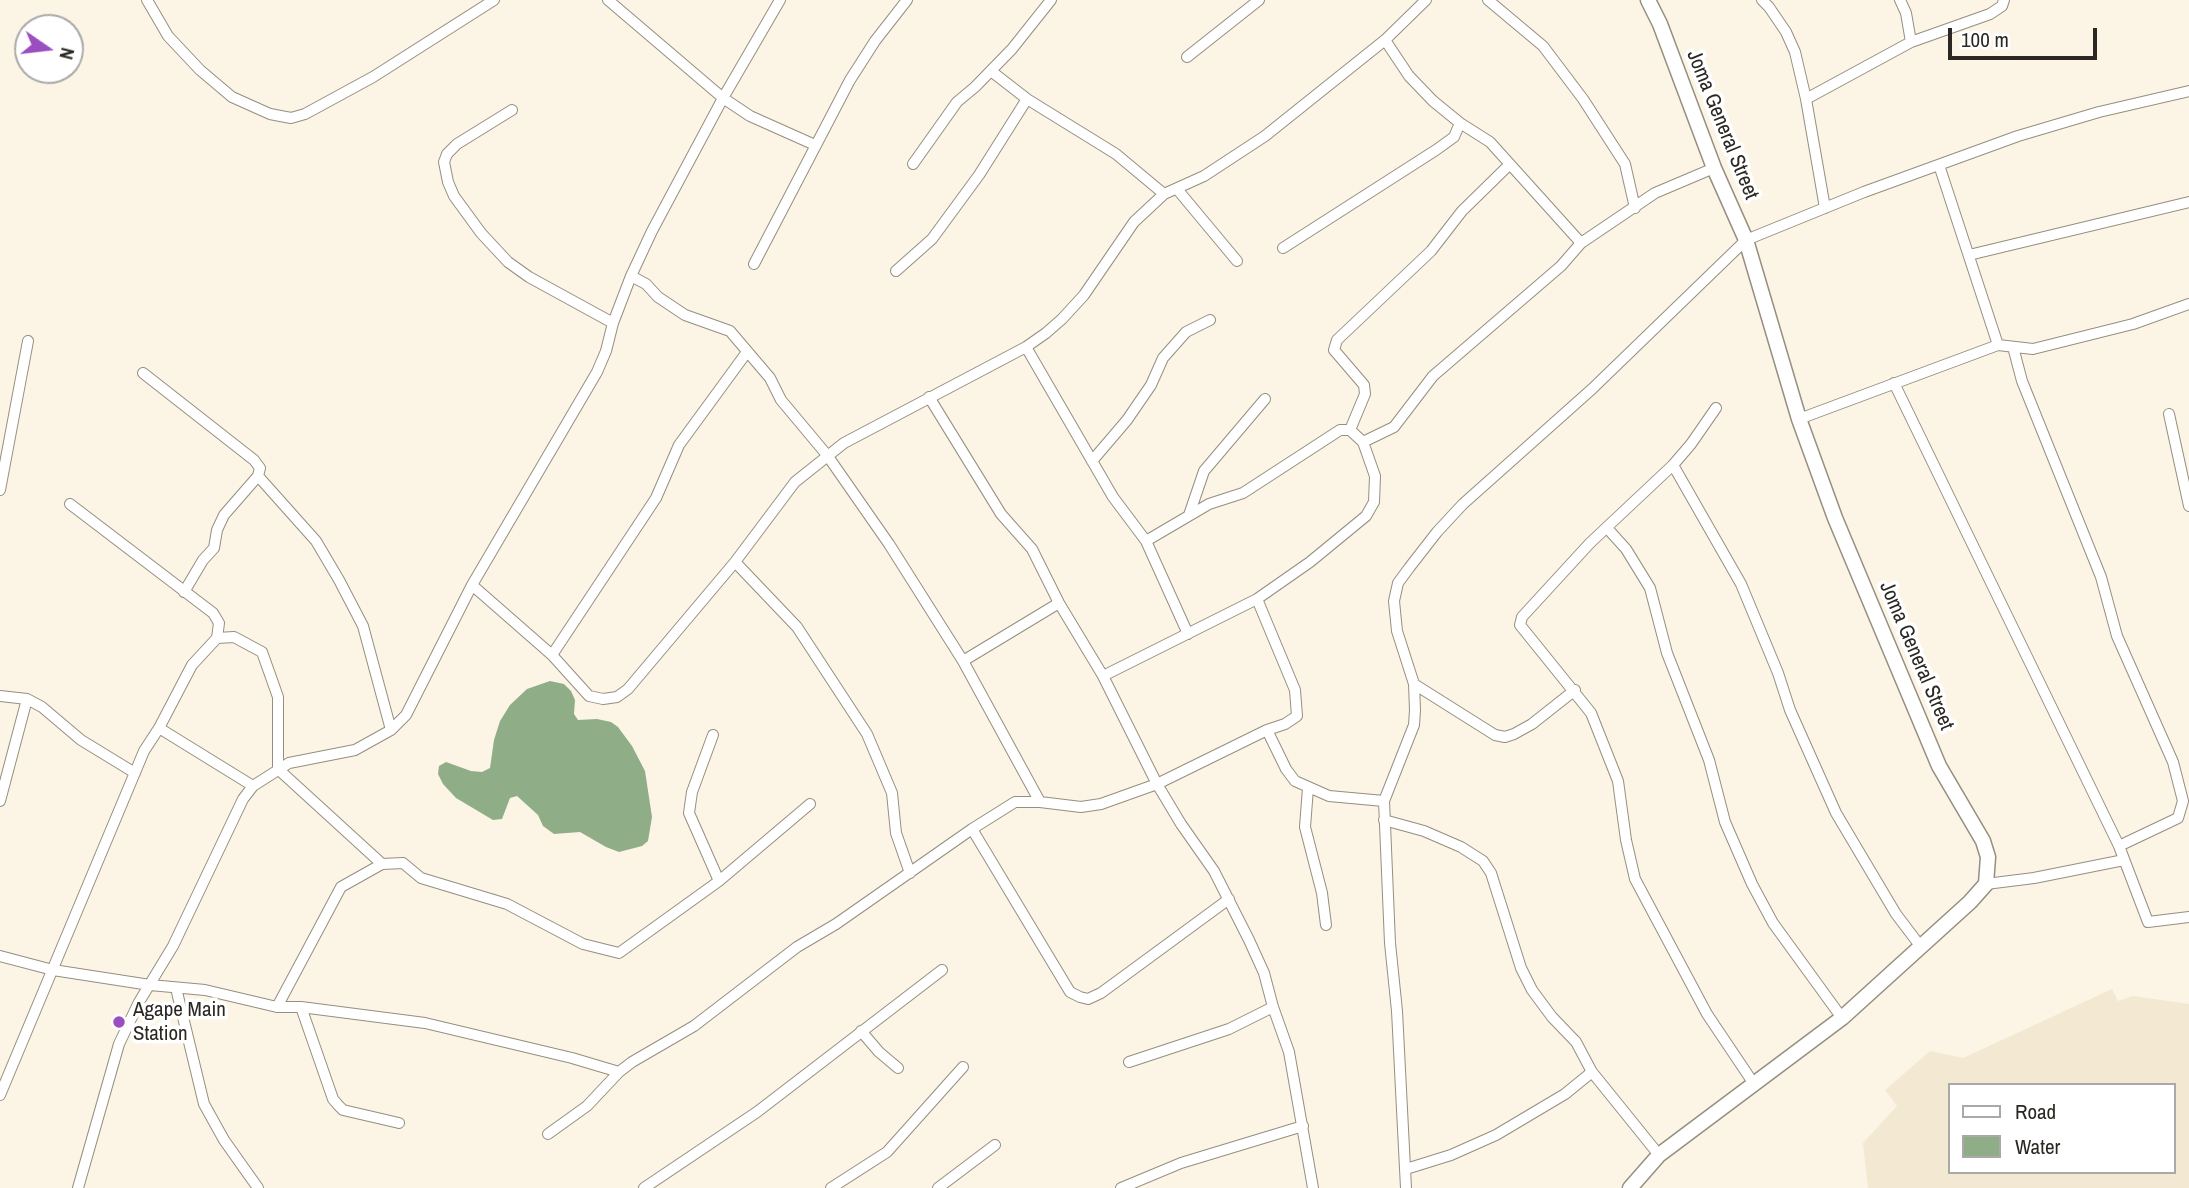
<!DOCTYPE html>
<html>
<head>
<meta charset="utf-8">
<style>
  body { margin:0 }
  #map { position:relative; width:2189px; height:1188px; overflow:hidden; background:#fcf4e5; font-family:"Archivo Narrow",sans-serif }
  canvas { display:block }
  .legend { position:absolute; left:1948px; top:1083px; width:228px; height:91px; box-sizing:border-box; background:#fff; border:2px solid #aaa9a7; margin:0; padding:9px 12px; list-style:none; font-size:21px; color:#2b2823 }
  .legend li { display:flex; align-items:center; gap:14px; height:35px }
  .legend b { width:35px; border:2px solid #aaa9a7 }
  .north { position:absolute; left:14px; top:14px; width:70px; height:70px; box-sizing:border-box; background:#fff; border:2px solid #aaa9a7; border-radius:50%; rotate:104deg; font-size:19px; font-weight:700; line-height:28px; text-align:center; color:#2b2823 }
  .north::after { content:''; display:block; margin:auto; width:24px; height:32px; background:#9a4ec0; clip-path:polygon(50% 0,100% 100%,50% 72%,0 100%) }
  .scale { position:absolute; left:1948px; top:28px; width:149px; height:32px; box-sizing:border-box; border:4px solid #2b2823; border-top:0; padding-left:9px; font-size:21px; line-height:24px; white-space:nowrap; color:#2b2823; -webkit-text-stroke:5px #fff; paint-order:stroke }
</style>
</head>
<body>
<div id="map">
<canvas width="2189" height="1188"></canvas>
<ul class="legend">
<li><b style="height:9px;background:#fff"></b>Road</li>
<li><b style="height:19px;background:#8fae88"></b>Water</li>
</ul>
<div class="north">N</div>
<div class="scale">100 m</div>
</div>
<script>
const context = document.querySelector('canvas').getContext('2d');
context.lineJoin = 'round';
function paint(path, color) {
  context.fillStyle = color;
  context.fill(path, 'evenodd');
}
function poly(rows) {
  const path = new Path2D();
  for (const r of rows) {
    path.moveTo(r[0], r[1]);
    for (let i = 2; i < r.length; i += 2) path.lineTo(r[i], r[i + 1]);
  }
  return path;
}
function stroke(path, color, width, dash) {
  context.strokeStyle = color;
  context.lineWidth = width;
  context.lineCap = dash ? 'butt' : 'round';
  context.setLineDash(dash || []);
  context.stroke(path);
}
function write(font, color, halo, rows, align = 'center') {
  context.font = font + ' "Archivo Narrow",sans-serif';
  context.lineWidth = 7;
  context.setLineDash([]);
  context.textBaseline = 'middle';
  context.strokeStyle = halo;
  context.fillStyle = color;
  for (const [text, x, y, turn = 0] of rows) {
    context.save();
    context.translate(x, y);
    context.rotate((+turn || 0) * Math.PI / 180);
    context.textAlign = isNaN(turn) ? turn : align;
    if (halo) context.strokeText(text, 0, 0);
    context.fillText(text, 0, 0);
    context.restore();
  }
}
paint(poly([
  [2112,989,2118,1001,2133,996,2189,1004,2189,1188,1868,1188,1863,1143,1897,1106,1885,1090,1930,1051,1963,1058],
  [1949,1085,2173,1085,2173,1172,1949,1172]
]), '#f3e9d2');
paint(poly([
  [550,681,564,684,571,691,575,700,574,714,578,720,597,719,611,722,618,727,632,746,645,771,652,817,648,841,642,846,619,852,606,847,580,832,554,834,543,826,538,815,517,796,510,798,502,819,493,820,456,798,443,784,438,774,439,766,446,762,471,771,482,772,490,768,494,740,500,721,510,705,527,689]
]), '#8fae88');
const street = poly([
  [147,0,168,36,200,70,232,97,270,114,291,118,305,114,373,77,494,0],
  [608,0,723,98,750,116,815,145],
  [780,0,723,98,652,231,631,276,646,284,658,297,685,315,730,331,770,378,781,400,827,455,889,544,963,661,1040,802],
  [1488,0,1543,46,1583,99,1625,164,1635,208],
  [1762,0,1769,7,1786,32,1795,52,1806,99,1825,208],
  [1385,40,1409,76,1433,101,1460,123,1490,142,1581,243],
  [1911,42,1990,14,2002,6,2004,0],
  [1187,57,1259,0],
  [991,71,1027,99,1116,154,1164,194],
  [1806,99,1911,42,1906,13,1900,0],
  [512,110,457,144,447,154,444,162,448,182,454,196,481,233,508,262,529,277,613,323],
  [913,164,957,102,975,87,1012,49,1051,0],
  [1177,189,1237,261],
  [1283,248,1436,150,1454,137,1460,123],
  [1969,255,2189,202],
  [754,264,850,80,875,41,907,0],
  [896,271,932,239,979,175,1027,99],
  [1998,345,2033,349,2133,324,2189,304],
  [1026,347,1113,497,1146,541,1188,634],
  [2013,347,2022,381,2101,577,2117,636,2173,762,2183,801,2178,818,2119,846],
  [143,373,254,460,260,468,258,476,224,515,217,530,214,548,203,560,184,592],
  [1894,383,2119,846,2148,922,2189,917],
  [929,397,1001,514,1032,549,1059,603,1103,676,1157,784,1181,824,1214,871,1249,940,1264,973,1273,1007,1289,1052,1313,1188],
  [1716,408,1691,444,1673,465,1590,543,1522,617,1520,625,1591,713,1618,781,1626,840,1635,879,1707,1014,1754,1084],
  [2169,414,2189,506],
  [1799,419,1998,345,1939,165],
  [1350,430,1365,394,1364,385,1334,350,1337,340,1431,251,1462,211,1509,165],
  [1092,461,1127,420,1151,385,1163,358,1186,332,1210,320],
  [1673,465,1741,584,1778,673,1790,710,1836,813,1896,914,1921,947],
  [258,476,316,541,339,580,363,626,391,730],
  [0,490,28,341],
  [70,504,213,613,219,623,217,638],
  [1189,515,1204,471,1265,399],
  [1607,528,1626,549,1650,588,1667,653,1709,760,1725,822,1752,884,1773,923,1842,1018],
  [1146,541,1209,504,1243,493,1340,430,1350,430,1363,442,1394,427,1433,376,1561,266,1581,243,1655,193,1714,168],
  [735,562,797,627,867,734,892,793,896,833,910,873],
  [472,585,552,655,589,696,603,699,617,697,628,689,735,562,795,482,844,443,1026,347,1046,333,1062,319,1084,295,1134,222,1164,194,1204,176,1265,136,1385,40,1426,0],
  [552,655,656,498,679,445,747,352],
  [963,661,1059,603],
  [1103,676,1257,599,1310,562,1366,516,1374,502,1375,476,1363,442],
  [1414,684,1495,735,1505,737,1514,734,1532,724,1575,690],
  [0,696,27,699,42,707,81,740,135,773],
  [159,728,253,786],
  [1267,730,1286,769,1295,781,1329,796,1384,801],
  [713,735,692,792,689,813,719,881],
  [1308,788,1305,827,1322,893,1326,925],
  [0,801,27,699],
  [1384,820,1424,831,1461,847,1483,861,1491,873,1521,968,1532,990,1552,1017,1576,1042,1592,1072,1659,1155],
  [972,829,1070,992,1080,997,1088,999,1101,993,1229,899],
  [1986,884,2034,878,2124,860],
  [0,956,53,970,150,985,205,990,277,1007,301,1007,425,1023,572,1058,619,1072,632,1062,694,1026,797,947,836,924,972,829,1015,802,1040,802,1081,807,1101,804,1157,784,1267,730,1285,724,1297,716,1295,690,1257,599],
  [176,988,204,1104,224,1140,258,1188],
  [277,1007,341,887,382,864],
  [301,1007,333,1099,338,1105,343,1110,399,1123],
  [861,1031,879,1052,898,1068],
  [1129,1062,1229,1029,1273,1007],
  [0,1095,144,751,159,728,192,665,217,638,234,637,262,652,278,697,278,769,382,864,403,863,421,878,507,904,583,944,619,953,719,881,810,804],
  [548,1134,587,1106,619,1072],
  [1406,1169,1451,1155,1496,1135,1565,1094,1592,1072],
  [78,1188,119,1044,139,1002,173,946,243,799,253,786,289,763,355,750,391,730,406,715,472,585,597,372,606,351,613,323,631,276],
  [644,1188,757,1112,942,970],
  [831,1188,887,1152,963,1067],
  [938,1188,995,1145],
  [1121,1188,1181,1163,1303,1126],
  [1406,1188,1397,1011,1390,943,1384,801,1414,725,1415,710,1414,684,1397,631,1394,601,1398,583,1409,568,1437,532,1463,504,1592,389,1746,240,1864,192,2018,136,2099,112,2189,91]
]);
const secondary = poly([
  [1630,1188,1659,1155,1842,1018,1970,902,1986,884,1988,857,1983,841,1939,766,1835,518,1799,419,1746,240,1714,168,1660,24,1648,0]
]);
stroke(street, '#958f81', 12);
stroke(secondary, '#958f81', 17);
stroke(street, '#fff', 10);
stroke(secondary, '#fff', 14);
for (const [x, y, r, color] of [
  [119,1022,7,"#9a4ec0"]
]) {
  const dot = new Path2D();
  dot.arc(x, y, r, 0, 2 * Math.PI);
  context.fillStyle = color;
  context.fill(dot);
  stroke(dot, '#fff', 2.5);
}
write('21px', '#2b2823', '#fff', [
  ["Joma General Street",1722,125,68],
  ["Joma General Street",1916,656,67]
]);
write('21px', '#2b2823', '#fff', [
  ["Agape Main",133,1010],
  ["Station",133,1034]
], 'left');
</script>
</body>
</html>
